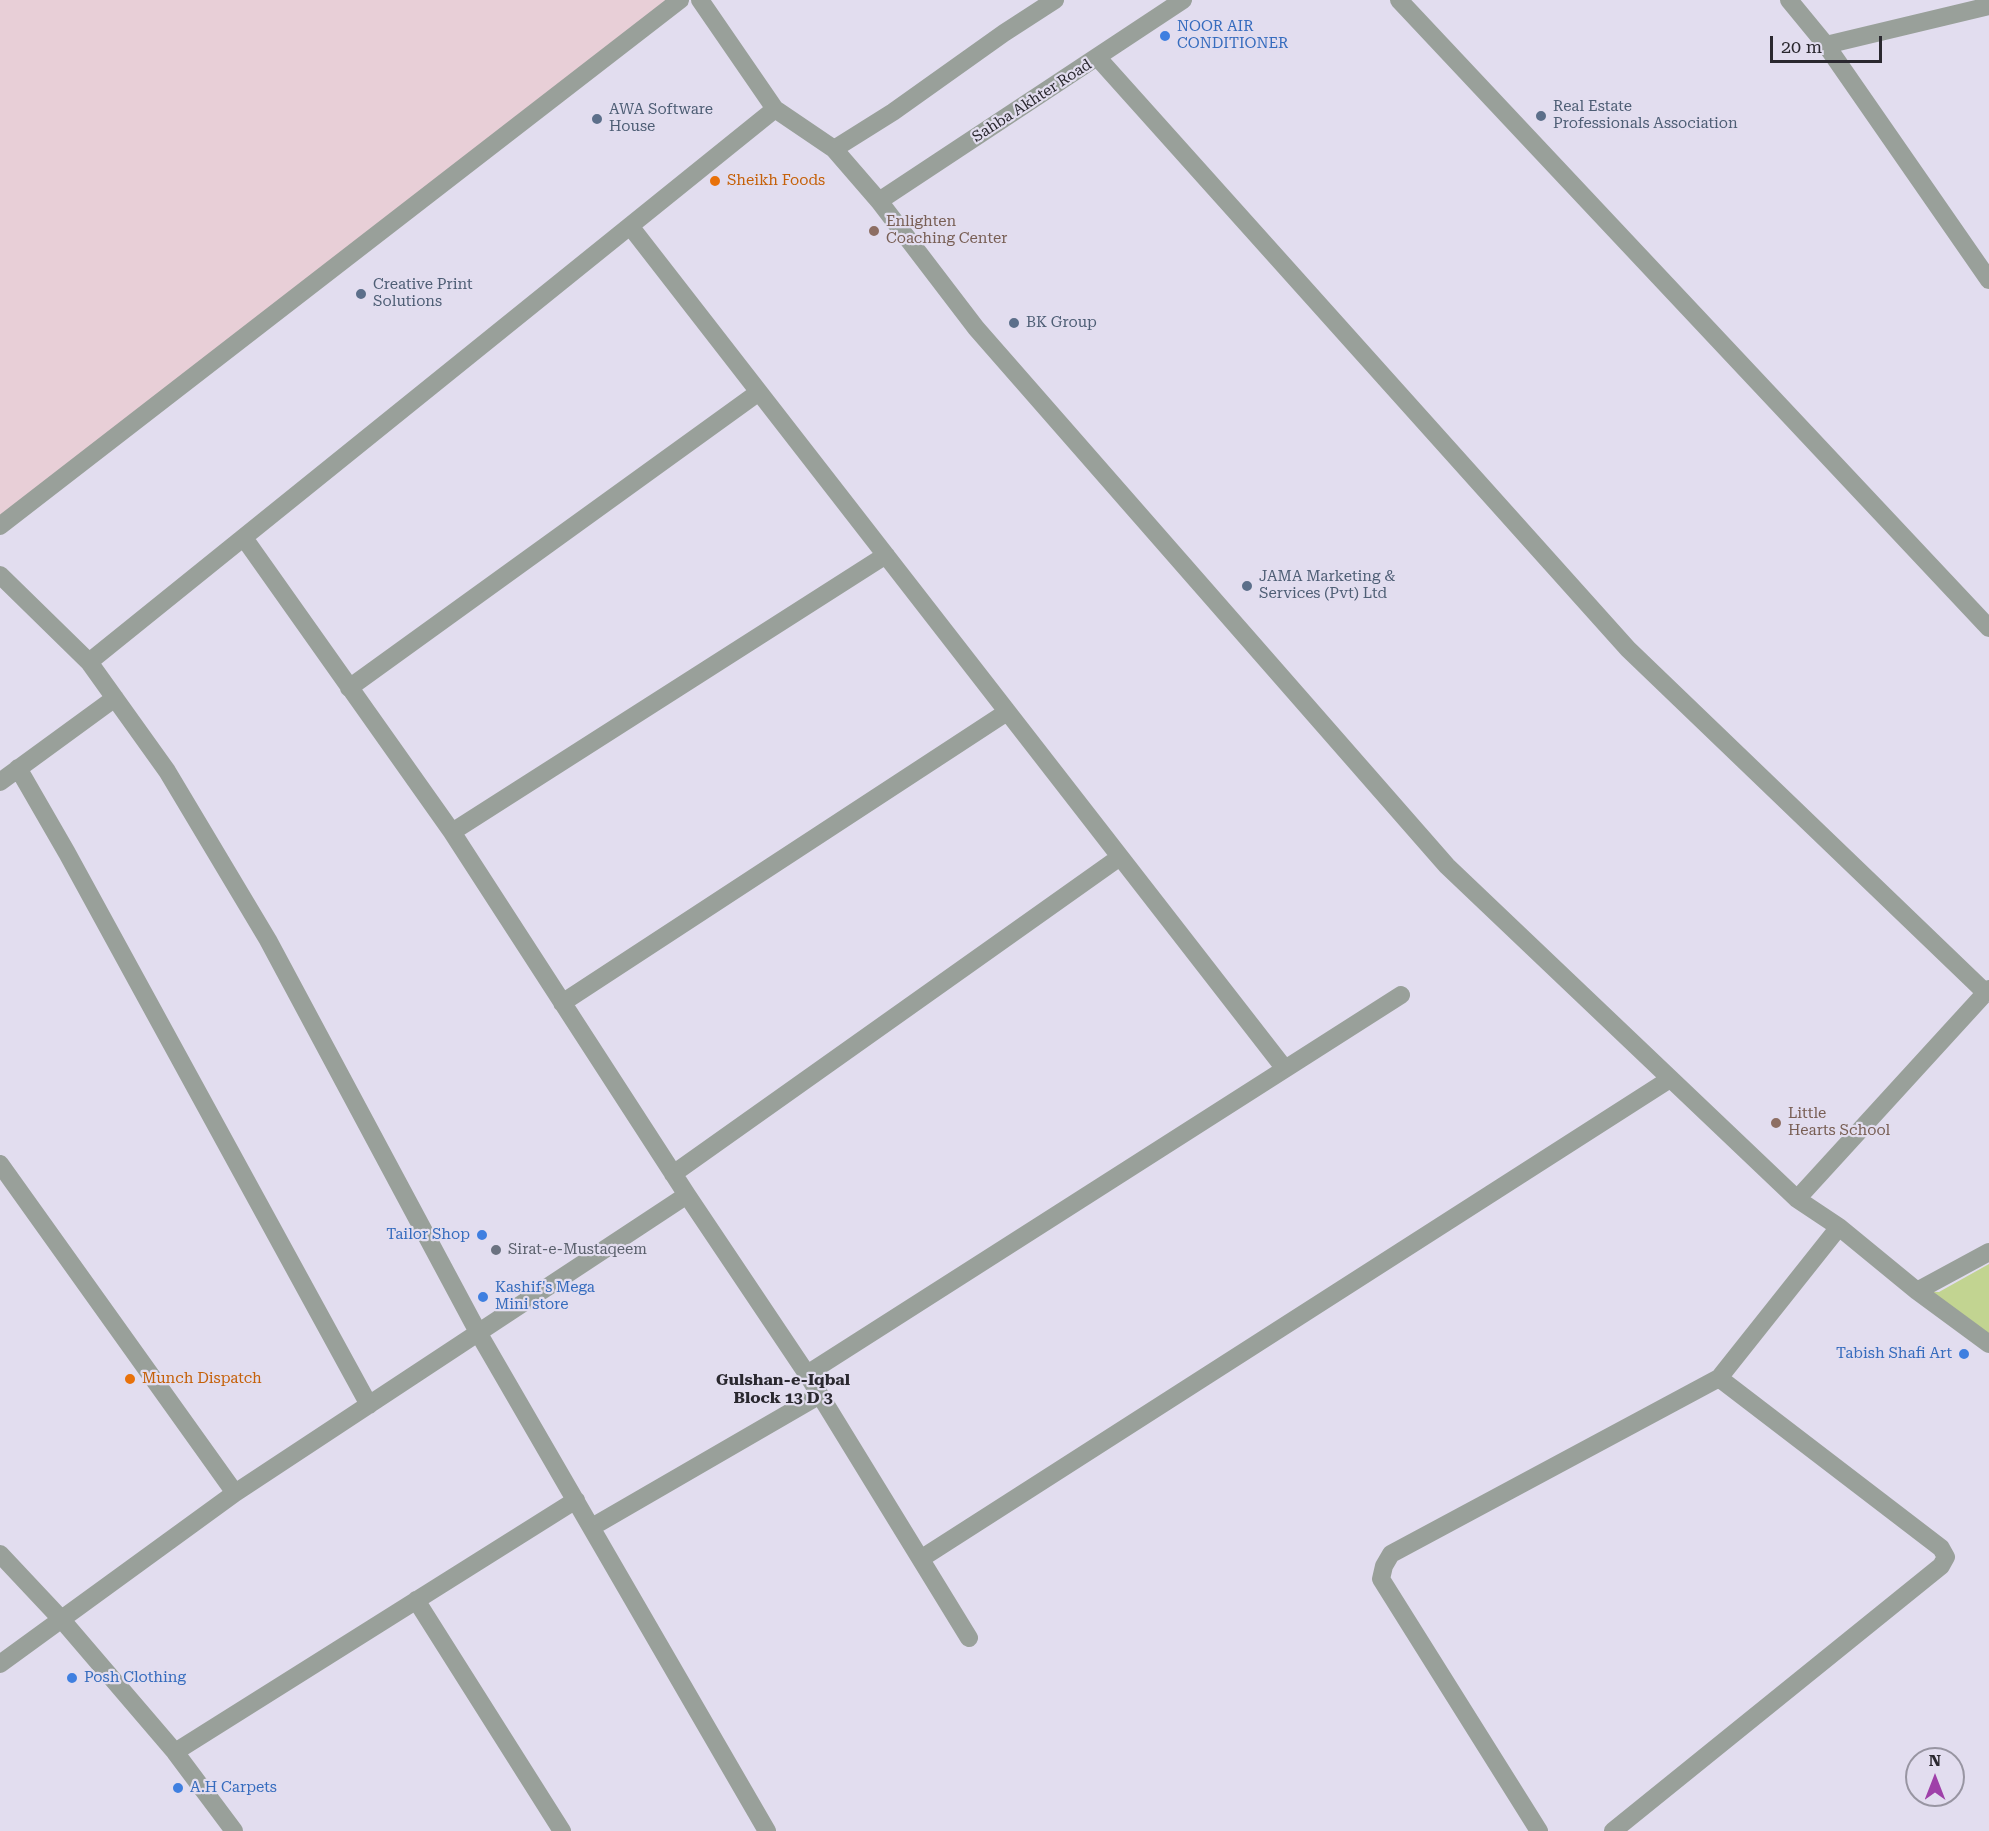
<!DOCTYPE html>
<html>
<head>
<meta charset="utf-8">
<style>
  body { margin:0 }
  #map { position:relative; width:1989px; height:1831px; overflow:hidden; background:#e2ddef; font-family:"Roboto Serif",serif }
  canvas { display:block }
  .north { position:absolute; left:1905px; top:1747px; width:60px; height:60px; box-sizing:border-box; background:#e2ddef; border:2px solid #9895a2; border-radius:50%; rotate:0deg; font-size:16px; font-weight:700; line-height:24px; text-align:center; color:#2a282f }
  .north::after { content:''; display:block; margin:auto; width:21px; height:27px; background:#9f40a9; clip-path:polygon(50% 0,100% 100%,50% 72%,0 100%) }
  .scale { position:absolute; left:1770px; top:36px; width:112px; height:27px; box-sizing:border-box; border:3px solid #2a282f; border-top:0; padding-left:8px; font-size:18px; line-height:21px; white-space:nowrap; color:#2a282f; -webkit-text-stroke:4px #e2ddef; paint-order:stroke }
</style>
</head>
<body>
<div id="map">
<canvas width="1989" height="1831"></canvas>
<div class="north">N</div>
<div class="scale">20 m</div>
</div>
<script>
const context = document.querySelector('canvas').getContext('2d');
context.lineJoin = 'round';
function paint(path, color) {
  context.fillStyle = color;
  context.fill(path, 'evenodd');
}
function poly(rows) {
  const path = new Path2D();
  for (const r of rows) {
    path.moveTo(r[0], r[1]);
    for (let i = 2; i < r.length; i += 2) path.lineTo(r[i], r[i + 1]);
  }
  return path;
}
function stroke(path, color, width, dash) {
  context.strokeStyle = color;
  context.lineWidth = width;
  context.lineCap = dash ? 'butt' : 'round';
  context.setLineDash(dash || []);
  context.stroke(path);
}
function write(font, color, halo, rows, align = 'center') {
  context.font = font + ' "Roboto Serif",serif';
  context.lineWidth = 4.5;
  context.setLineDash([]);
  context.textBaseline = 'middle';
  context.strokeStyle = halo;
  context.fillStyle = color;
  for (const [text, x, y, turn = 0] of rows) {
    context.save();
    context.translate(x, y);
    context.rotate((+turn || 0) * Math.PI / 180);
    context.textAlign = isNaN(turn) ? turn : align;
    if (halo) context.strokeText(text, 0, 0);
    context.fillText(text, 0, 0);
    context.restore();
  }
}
paint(poly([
  [0,0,680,0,0,525]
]), '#e8cfd7');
paint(poly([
  [1989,1264,1989,1344,1917,1291,1939,1292]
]), '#c2d491');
stroke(poly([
  [700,0,775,109,834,149,879,201,976,328,1447,866,1797,1199,1839,1227,1917,1291,1989,1344],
  [1399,0,1989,628],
  [1789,0,1826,45,1989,280],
  [1826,45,1989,6],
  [1098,58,1628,649,1986,993],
  [834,149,893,112,1004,33,1055,0],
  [879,201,1183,0],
  [630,226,1285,1069],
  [0,526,680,0],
  [244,538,452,832,687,1195,807,1374,969,1638],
  [0,575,89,662,167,771,268,940,479,1334,767,1831],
  [89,662,775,109],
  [349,688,759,392],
  [18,768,67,853,369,1405],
  [0,782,115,698],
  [452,832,886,555],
  [562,1003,1007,712],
  [0,1164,235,1493],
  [673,1174,1120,857],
  [1797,1199,1989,989],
  [1917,1291,1989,1252],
  [807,1374,1401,995],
  [592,1527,820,1395],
  [0,1554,62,1620,175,1752,234,1831],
  [922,1558,1670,1079],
  [416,1600,562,1831],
  [0,1664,235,1493,687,1195],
  [175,1752,576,1500],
  [1539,1831,1381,1579,1384,1566,1391,1554,1719,1378,1839,1227],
  [1613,1831,1941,1566,1946,1557,1941,1548,1719,1378]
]), '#99a09a', 18);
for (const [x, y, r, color] of [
  [1165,36,6,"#3f7fe0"],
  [1541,116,6,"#5c6f8a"],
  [597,119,6,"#5c6f8a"],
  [715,181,6,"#e8710a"],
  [874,231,6,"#8d6e63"],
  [361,294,6,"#5c6f8a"],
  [1014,323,6,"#5c6f8a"],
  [1247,586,6,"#5c6f8a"],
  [1776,1123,6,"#8d6e63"],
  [482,1235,6,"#3f7fe0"],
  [496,1250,6,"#6b7280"],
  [483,1297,6,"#3f7fe0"],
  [1964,1354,6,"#3f7fe0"],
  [130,1379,6,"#e8710a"],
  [72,1678,6,"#3f7fe0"],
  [178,1788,6,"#3f7fe0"]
]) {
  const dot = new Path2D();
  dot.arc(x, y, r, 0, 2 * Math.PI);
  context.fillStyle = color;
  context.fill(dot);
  stroke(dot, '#e2ddef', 2);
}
write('15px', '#366cbe', '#e2ddef', [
  ["NOOR AIR",1177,27],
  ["CONDITIONER",1177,44],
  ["Tailor Shop",470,1235,"right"],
  ["Kashif's Mega",495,1288],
  ["Mini store",495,1305],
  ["Tabish Shafi Art",1952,1354,"right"],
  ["Posh Clothing",84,1678],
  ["A.H Carpets",190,1788]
], 'left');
write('15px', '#2a282f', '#e2ddef', [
  ["Sahba Akhter Road",1032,101,-33]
]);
write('15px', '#4e5e75', '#e2ddef', [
  ["Real Estate",1553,107],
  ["Professionals Association",1553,124],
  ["AWA Software",609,110],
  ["House",609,127],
  ["Creative Print",373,285],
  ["Solutions",373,302],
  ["BK Group",1026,323],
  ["JAMA Marketing &",1259,577],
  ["Services (Pvt) Ltd",1259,594]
], 'left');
write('15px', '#c56008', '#e2ddef', [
  ["Sheikh Foods",727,181],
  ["Munch Dispatch",142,1379]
], 'left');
write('15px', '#785e54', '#e2ddef', [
  ["Enlighten",886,222],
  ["Coaching Center",886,239],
  ["Little",1788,1114],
  ["Hearts School",1788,1131]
], 'left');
write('15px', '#5b616d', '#e2ddef', [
  ["Sirat-e-Mustaqeem",508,1250]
], 'left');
write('bold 16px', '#2a282f', '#e2ddef', [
  ["Gulshan-e-Iqbal",783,1380],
  ["Block 13 D 3",783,1398]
]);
</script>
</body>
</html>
